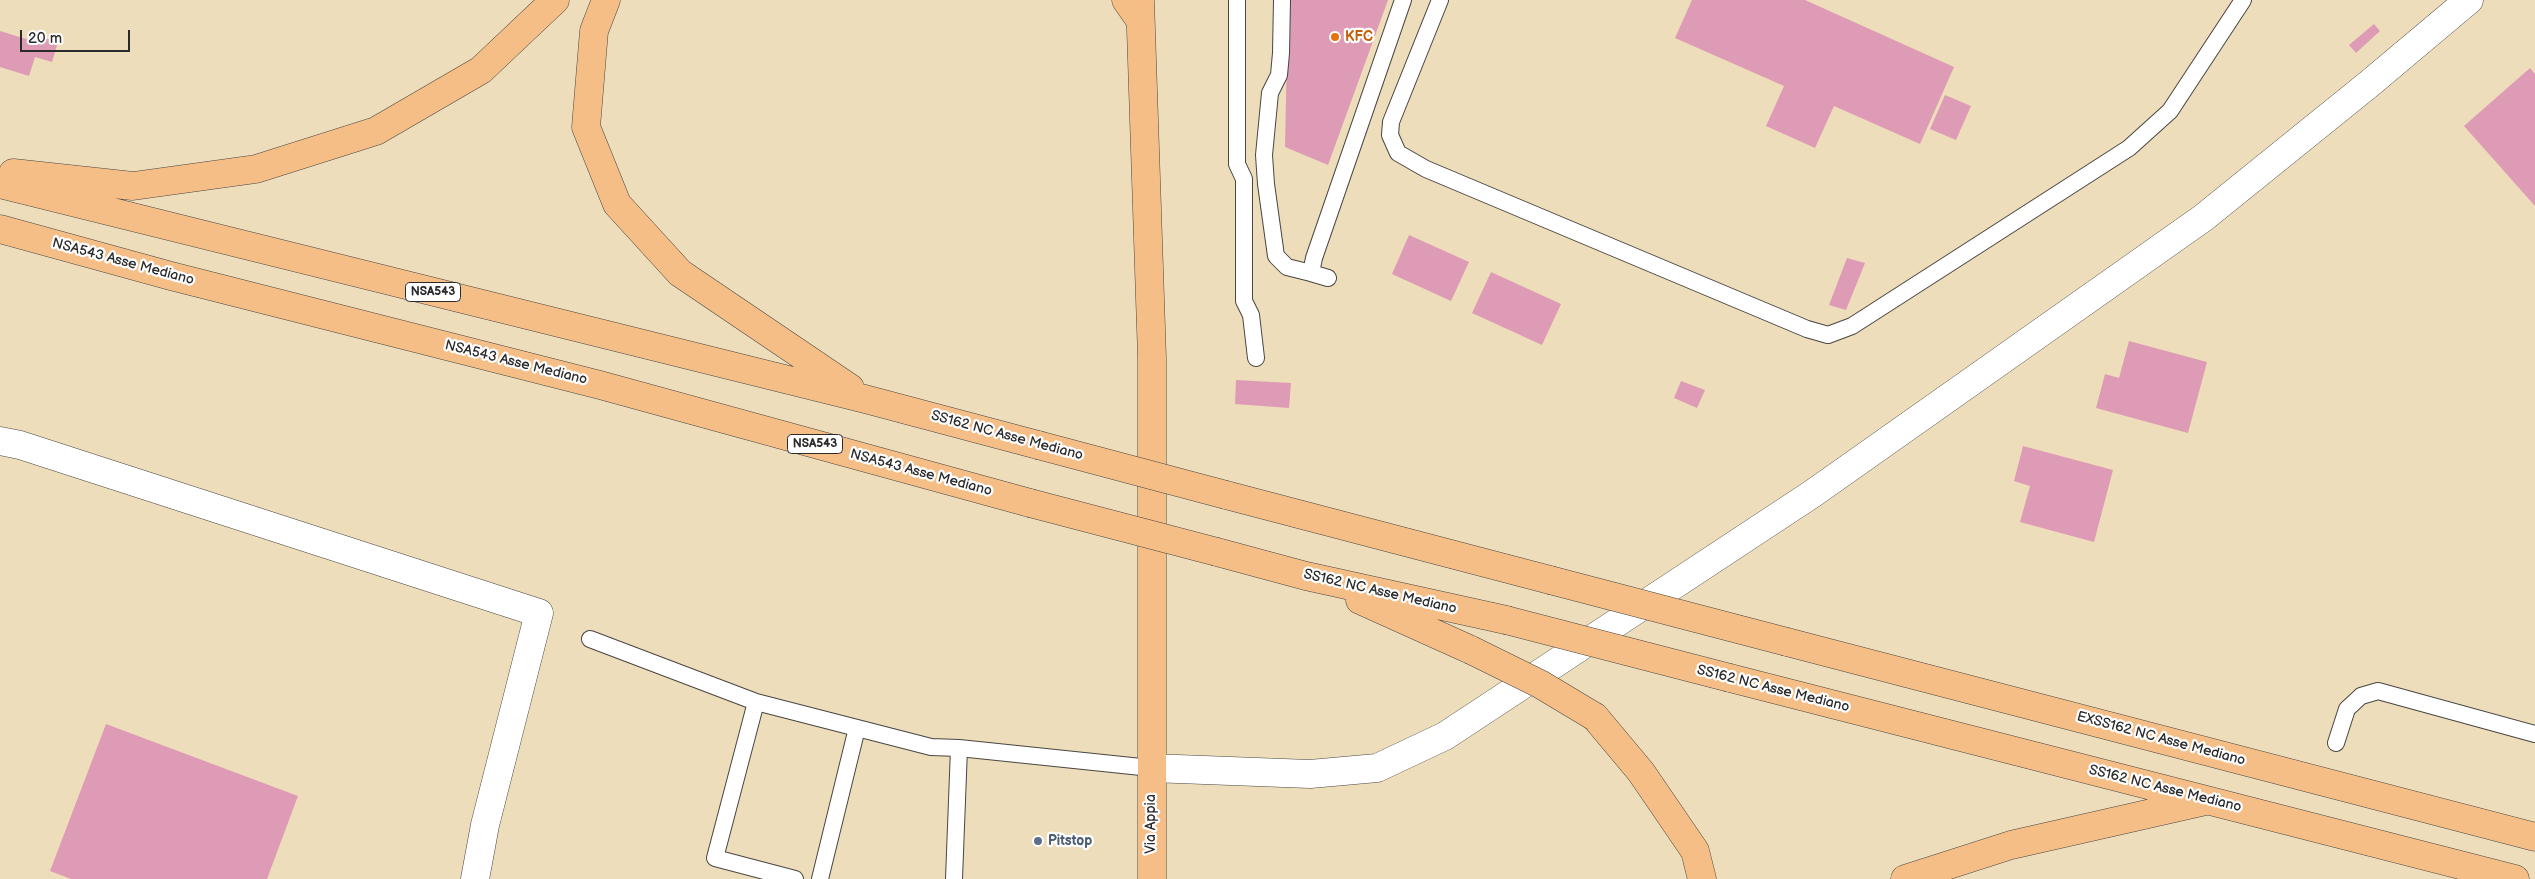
<!DOCTYPE html>
<html>
<head>
<meta charset="utf-8">
<style>
  body { margin:0 }
  #map { position:relative; width:2535px; height:879px; overflow:hidden; background:#edb; font-family:"Balsamiq Sans",sans-serif }
  canvas { display:block }
  .scale { position:absolute; left:20px; top:30px; width:110px; height:22px; box-sizing:border-box; border:2px solid #2b2b2b; border-top:0; padding-left:6px; font-size:15px; line-height:18px; white-space:nowrap; color:#2b2b2b; -webkit-text-stroke:4px #fff; paint-order:stroke }
</style>
</head>
<body>
<div id="map">
<canvas width="2535" height="879"></canvas>
<div class="scale">20 m</div>
</div>
<script>
const context = document.querySelector('canvas').getContext('2d');
context.lineJoin = 'round';
function paint(path, color) {
  context.fillStyle = color;
  context.fill(path, 'evenodd');
}
function poly(rows) {
  const path = new Path2D();
  for (const r of rows) {
    path.moveTo(r[0], r[1]);
    for (let i = 2; i < r.length; i += 2) path.lineTo(r[i], r[i + 1]);
  }
  return path;
}
function stroke(path, color, width, dash) {
  context.strokeStyle = color;
  context.lineWidth = width;
  context.lineCap = dash ? 'butt' : 'round';
  context.setLineDash(dash || []);
  context.stroke(path);
}
function write(font, color, halo, rows, align = 'center') {
  context.font = font + ' "Balsamiq Sans",sans-serif';
  context.lineWidth = 4.5;
  context.setLineDash([]);
  context.textBaseline = 'middle';
  context.strokeStyle = halo;
  context.fillStyle = color;
  for (const [text, x, y, turn = 0] of rows) {
    context.save();
    context.translate(x, y);
    context.rotate((+turn || 0) * Math.PI / 180);
    context.textAlign = isNaN(turn) ? turn : align;
    if (halo) context.strokeText(text, 0, 0);
    context.fillText(text, 0, 0);
    context.restore();
  }
}
paint(poly([
  [1288,0,1388,0,1328,165,1285,147],
  [1692,0,1805,0,1954,67,1920,144,1834,106,1815,148,1766,126,1784,86,1675,38],
  [2374,24,2380,31,2356,53,2349,45],
  [0,31,36,42,38,36,58,42,52,62,35,57,29,76,0,67],
  [2530,68,2535,74,2535,206,2464,126],
  [1945,95,1971,106,1956,140,1930,129],
  [1409,235,1469,262,1451,301,1392,274],
  [1847,258,1865,263,1846,310,1829,305],
  [1491,272,1561,304,1542,345,1472,313],
  [2129,341,2207,362,2188,433,2096,408,2105,374,2119,378],
  [1236,380,1291,383,1289,408,1235,404],
  [1681,381,1705,390,1697,408,1674,398],
  [2023,446,2113,470,2094,542,2020,522,2030,486,2014,481],
  [106,724,298,796,267,879,71,879,50,871]
]), '#de9bb5');
const service = poly([
  [1237,0,1237,164,1244,179,1244,301,1251,315,1256,358],
  [1282,0,1281,53,1279,75,1270,93,1264,155,1266,184,1276,256,1287,267,1311,273],
  [1440,0,1391,122,1390,135,1398,153,1426,169,1807,329,1828,335,1852,326,2129,148,2170,111,2243,0],
  [1328,278,1311,273,1314,258,1403,0],
  [590,639,756,702,715,858,795,879],
  [756,702,931,747,959,748],
  [2336,743,2347,709,2361,696,2378,691,2535,734],
  [820,879,857,728],
  [954,879,959,748,1151,768]
]);
const minor = poly([
  [0,441,20,445,539,613,485,825,475,879]
]);
const tertiary = poly([
  [1151,768,1310,774,1377,768,1445,736,1812,494,2203,218,2369,84,2469,0]
]);
const primary = poly([
  [1140,0,1152,358,1152,879]
]);
const trunk = poly([
  [606,0,594,31,586,127,617,204,680,273,850,388],
  [1126,0,1140,20],
  [13,173,133,186,256,169,376,131,481,70,555,0],
  [0,184,865,399,1038,445],
  [0,229,171,276,600,385,1030,503],
  [1226,495,1550,580],
  [1217,552,1306,576,1506,620],
  [1360,600,1471,650],
  [1787,642,2535,837],
  [1730,678,2515,879],
  [1595,717,1641,772,1695,851,1702,879],
  [1905,879,2011,845,2205,801]
]);
stroke(service, '#484641', 18);
stroke(minor, '#484641', 29);
stroke(tertiary, '#484641', 29);
stroke(primary, '#484641', 29);
stroke(trunk, '#484641', 29);
stroke(service, '#fff', 16);
stroke(minor, '#fff', 28);
stroke(tertiary, '#fff', 28);
stroke(primary, '#f6be87', 28);
stroke(trunk, '#f6be87', 28);
const trunkBridge = poly([
  [1038,445,1226,495],
  [1030,503,1217,552],
  [1550,580,1787,642],
  [1506,620,1730,678],
  [1471,650,1540,684,1595,717]
]);
stroke(trunkBridge, '#484641', 29, []);
stroke(trunkBridge, '#f6be87', 28);
for (const [x, y, r, color] of [
  [1335,37,5,"#e8710a"],
  [1038,841,5,"#5c6f8a"]
]) {
  const dot = new Path2D();
  dot.arc(x, y, r, 0, 2 * Math.PI);
  context.fillStyle = color;
  context.fill(dot);
  stroke(dot, '#fff', 2);
}
for (const [x, y, w] of [
  [433,292,55],
  [815,444,55]
]) {
  const box = new Path2D();
  box.roundRect(x - w / 2, y - 9.5, w, 19, 4);
  context.fillStyle = '#fff';
  context.fill(box);
  stroke(box, '#2b2b2b', 1);
}
write('bold 12px', '#2b2b2b', null, [
  ["NSA543",433,292],
  ["NSA543",815,444]
]);
write('bold 14px', '#c56008', '#fff', [
  ["KFC",1345,37]
], 'left');
write('14px', '#2b2b2b', '#fff', [
  ["NSA543 Asse Mediano",123,262,15],
  ["NSA543 Asse Mediano",516,363,14],
  ["SS162 NC Asse Mediano",1007,436,15],
  ["NSA543 Asse Mediano",921,473,15],
  ["SS162 NC Asse Mediano",1380,592,13],
  ["SS162 NC Asse Mediano",1773,689,14],
  ["EXSS162 NC Asse Mediano",2161,739,15],
  ["SS162 NC Asse Mediano",2165,789,14],
  ["Via Appia",1151,824,-90]
]);
write('bold 14px', '#4e5e75', '#fff', [
  ["Pitstop",1048,841]
], 'left');
</script>
</body>
</html>
